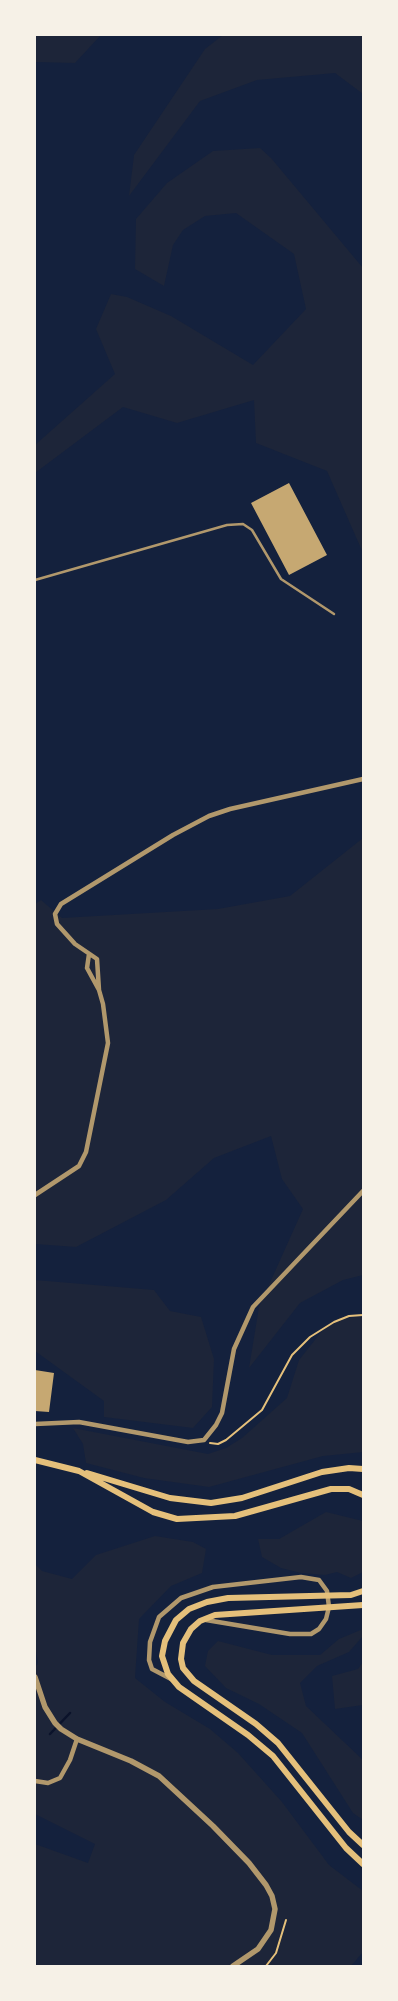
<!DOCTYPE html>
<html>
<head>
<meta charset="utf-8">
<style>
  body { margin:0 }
  #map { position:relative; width:398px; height:2001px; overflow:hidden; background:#14213d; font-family:"Source Sans 3",sans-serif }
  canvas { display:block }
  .frame { position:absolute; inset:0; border:36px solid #f6f1e7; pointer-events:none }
</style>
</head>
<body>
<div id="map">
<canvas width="398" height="2001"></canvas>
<div class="frame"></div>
</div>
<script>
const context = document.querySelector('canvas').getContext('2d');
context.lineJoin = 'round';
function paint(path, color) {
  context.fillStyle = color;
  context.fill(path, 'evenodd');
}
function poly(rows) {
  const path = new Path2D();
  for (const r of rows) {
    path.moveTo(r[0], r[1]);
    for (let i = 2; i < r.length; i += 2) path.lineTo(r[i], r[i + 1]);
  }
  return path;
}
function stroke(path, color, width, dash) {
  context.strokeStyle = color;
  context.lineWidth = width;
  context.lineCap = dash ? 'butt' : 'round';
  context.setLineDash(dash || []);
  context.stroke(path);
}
paint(poly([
  [35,35,101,35,75,63,35,62],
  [223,35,363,35,363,94,335,73,257,80,200,101,129,196,134,155,205,49],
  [260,148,271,158,363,268,363,553,327,471,256,443,254,400,177,423,123,407,35,473,35,445,115,374,96,329,111,294,127,297,171,316,253,365,306,309,294,254,236,213,205,216,183,230,173,245,164,286,135,269,136,219,167,183,213,151],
  [363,838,363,1275,343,1280,300,1303,249,1368,259,1307,303,1209,282,1179,271,1136,214,1158,166,1200,76,1247,35,1244,35,904,41,900,62,918,218,909,290,896],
  [35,1280,154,1290,170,1311,201,1317,214,1359,212,1407,193,1428,104,1417,104,1401,35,1351],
  [360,1317,363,1318,363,1452,323,1456,209,1487,144,1478,86,1463,83,1444,73,1428,208,1454,226,1448,242,1438,287,1398,299,1360,322,1331,339,1318],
  [326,1512,363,1521,363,1572,351,1578,337,1572,325,1575,301,1573,281,1568,262,1557,258,1539,279,1539],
  [155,1536,193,1542,206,1549,202,1573,171,1586,139,1619,135,1678,165,1702,210,1729,238,1753,282,1802,329,1865,363,1891,363,1952,351,1966,35,1966,35,1844,88,1863,95,1844,35,1814,35,1667,38,1663,35,1646,35,1564,42,1571,72,1579,96,1555],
  [363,1629,363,1636,349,1652,317,1666,300,1683,306,1706,363,1760,363,1820,353,1813,302,1733,259,1704,226,1688,205,1666,208,1651,218,1641,272,1655,320,1655,339,1639],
  [363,1662,363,1705,335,1709,332,1676,358,1669]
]), '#1d2539');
stroke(poly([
  [50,1734,70,1713]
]), '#0b132b', 2.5);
paint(poly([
  [289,483,327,555,289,575,251,503],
  [35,1370,54,1373,49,1412,35,1411]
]), '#c6a872');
stroke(poly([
  [210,1443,218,1444,226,1440,262,1410,292,1355,310,1337,334,1322,349,1316,363,1315],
  [266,1966,276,1953,286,1920]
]), '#e5c07b', 2);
stroke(poly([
  [35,580,227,525,243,524,252,530,281,579,334,614]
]), '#b1986c', 2.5);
stroke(poly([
  [99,990,97,959,75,944,57,924,55,914,61,904,173,835,209,816,230,809,363,779],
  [35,1195,79,1166,86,1152,108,1043,103,1004,99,990,87,968,89,954],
  [35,1424,79,1422,188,1442,204,1440,216,1425,222,1413,234,1349,253,1307,363,1191],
  [171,1679,152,1669,149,1660,150,1642,159,1617,181,1598,213,1587,301,1577,319,1580,327,1591,329,1607,326,1619,319,1629,311,1634,290,1634,206,1620],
  [35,1781,48,1783,60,1778,70,1760,77,1739]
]), '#b1986c', 4.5);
stroke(poly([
  [35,1677,45,1707,55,1723,61,1729,77,1739,131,1761,159,1776,213,1826,249,1863,266,1885,272,1896,275,1909,271,1930,258,1949,233,1966]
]), '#b1986c', 5.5);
stroke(poly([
  [35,1460,79,1471,153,1512,177,1519,235,1516,331,1489,349,1489,363,1495],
  [87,1473,170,1498,211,1503,242,1498,322,1472,349,1468,363,1469],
  [363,1591,351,1595,228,1598,207,1602,189,1609,176,1620,165,1641,162,1656,168,1674,179,1687,248,1735,273,1756,346,1848,363,1864],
  [363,1605,215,1615,200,1621,191,1629,183,1643,181,1659,183,1668,194,1681,256,1724,278,1743,349,1832,363,1845]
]), '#e5c07b', 6);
</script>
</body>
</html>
